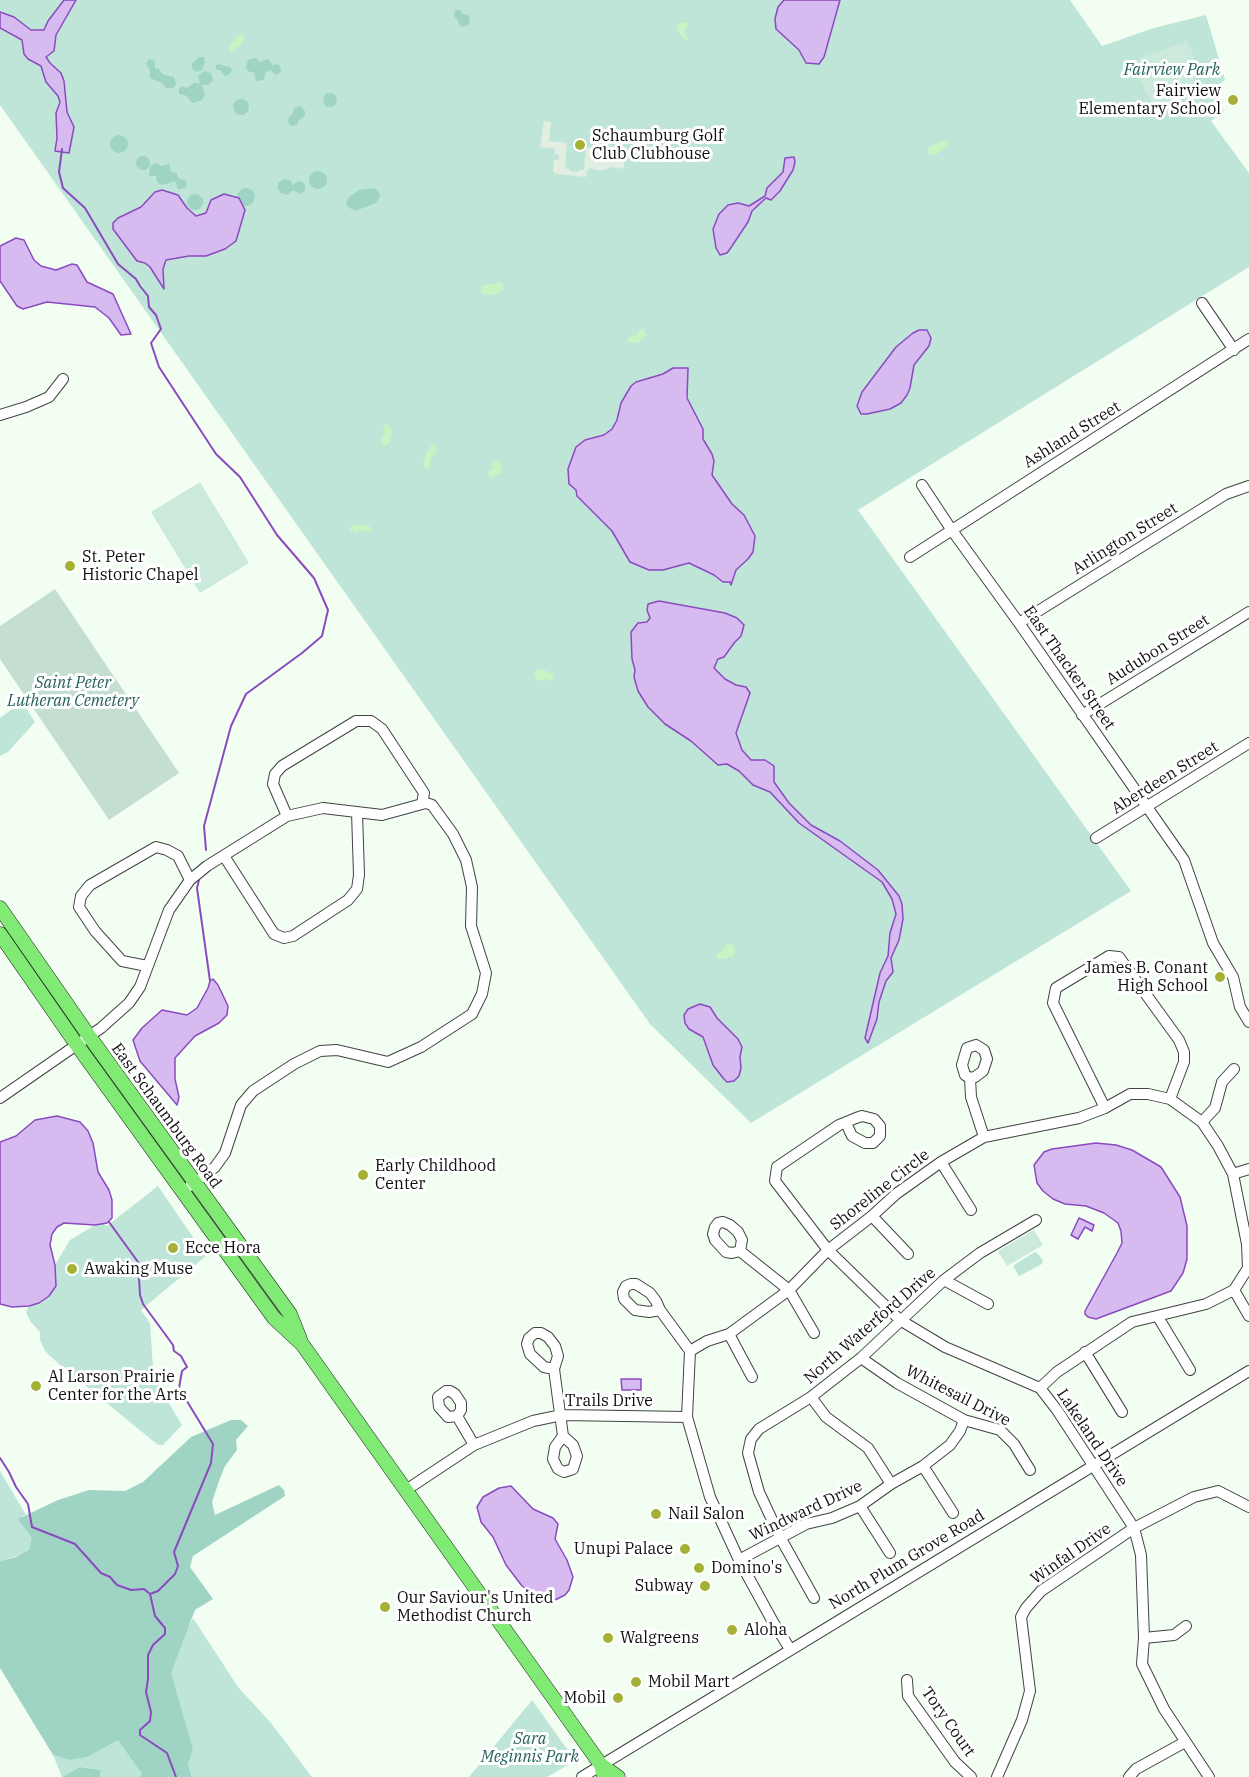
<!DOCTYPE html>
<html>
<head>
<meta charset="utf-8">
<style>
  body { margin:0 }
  canvas { display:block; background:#f2fef2 }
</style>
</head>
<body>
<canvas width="1249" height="1777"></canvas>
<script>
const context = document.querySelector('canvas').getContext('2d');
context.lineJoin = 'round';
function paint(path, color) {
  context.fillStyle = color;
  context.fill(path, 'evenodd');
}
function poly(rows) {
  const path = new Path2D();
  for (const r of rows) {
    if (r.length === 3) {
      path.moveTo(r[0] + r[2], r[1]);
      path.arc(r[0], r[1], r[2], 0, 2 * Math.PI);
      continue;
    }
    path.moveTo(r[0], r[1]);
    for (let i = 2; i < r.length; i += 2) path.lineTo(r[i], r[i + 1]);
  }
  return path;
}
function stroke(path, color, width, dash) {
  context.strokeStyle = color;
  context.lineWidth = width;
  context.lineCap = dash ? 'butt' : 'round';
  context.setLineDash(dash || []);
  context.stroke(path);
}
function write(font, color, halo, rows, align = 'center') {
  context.font = font + ' "IBM Plex Serif",serif';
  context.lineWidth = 6;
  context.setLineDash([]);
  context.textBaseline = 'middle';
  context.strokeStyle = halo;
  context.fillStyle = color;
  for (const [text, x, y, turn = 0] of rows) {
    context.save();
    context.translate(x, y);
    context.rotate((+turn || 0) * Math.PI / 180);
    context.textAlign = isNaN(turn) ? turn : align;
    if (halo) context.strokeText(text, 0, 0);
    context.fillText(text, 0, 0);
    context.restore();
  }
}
paint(poly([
  [0,0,1070,0,1102,46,1154,28,1206,15,1225,80,1212,89,1224,111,1211,121,1249,173,1249,267,858,510,1131,891,751,1123,650,1024,0,105],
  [22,702,35,722,8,752,0,756,0,718],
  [158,1186,206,1256,141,1310,150,1323,153,1368,167,1400,182,1425,163,1445,158,1445,59,1364,45,1351,40,1340,40,1332,30,1321,26,1312,29,1306,39,1303,49,1296,56,1286,55,1265,70,1240,95,1225,102,1223,107,1226],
  [1035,1252,1038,1254,1043,1260,1042,1264,1019,1276,1014,1268,1014,1265],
  [0,1471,26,1515,22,1516,35,1538,142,1774,139,1777,100,1777,101,1770,80,1767,62,1777,53,1755,69,1760,20,1555,0,1561],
  [193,1618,238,1687,271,1723,312,1777,192,1777,188,1765,193,1749,170,1673,179,1646],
  [532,1700,572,1756,568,1759,571,1763,547,1777,469,1777]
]), '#bee5d7');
paint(poly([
  [455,10,460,10,463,14,468,15,470,19,469,24,463,27,459,25,457,19,454,16],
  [199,57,204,57,205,62,202,70,196,72,192,68,192,64],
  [256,58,260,62,268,59,273,65,277,64,280,66,281,72,276,75,270,70,265,73,264,80,256,81,254,73,248,71,246,67,248,60],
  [149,59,155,61,155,68,159,69,162,74,174,77,176,84,173,88,166,88,162,83,150,78,150,70,146,64],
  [218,64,230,67,232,70,230,74,225,76,220,70,217,70,215,66],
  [204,71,211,73,213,80,208,85,202,85,205,94,202,100,193,103,185,95,179,94,179,89,182,86,187,88,194,83,200,84,198,76],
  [330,100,7],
  [241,107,8],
  [300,106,305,111,305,116,299,120,297,125,291,126,288,122,289,117,292,115,294,108],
  [119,144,9],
  [143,163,7],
  [156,163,162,166,169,164,171,172,177,173,178,178,185,180,187,184,185,188,178,189,175,181,162,185,157,182,156,176,149,176,150,166],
  [318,180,9],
  [285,179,290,180,293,185,298,181,303,182,305,186,305,191,300,194,293,190,287,195,281,193,278,189,278,183],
  [375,188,379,192,380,196,376,203,355,211,348,207,346,202,349,197,359,190],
  [246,197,9],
  [195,202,8],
  [231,1420,241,1420,248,1426,236,1440,237,1450,225,1466,219,1481,212,1502,215,1515,279,1485,284,1490,285,1496,193,1556,190,1567,213,1599,195,1610,171,1673,193,1749,188,1765,192,1777,139,1777,142,1774,118,1740,87,1757,69,1760,53,1755,0,1668,0,1561,16,1557,29,1550,32,1538,18,1519,58,1500,89,1490,125,1491,143,1482,191,1437],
  [80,1767,101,1770,100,1777,62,1777]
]), '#9fd4c5');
paint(poly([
  [684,22,689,24,684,31,688,39,686,41,677,30,678,25],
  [241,33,244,35,244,40,240,46,237,47,236,51,230,52,229,45],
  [944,140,949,143,947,147,935,155,929,154,928,148],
  [501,281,504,289,497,294,486,295,481,292,481,288,483,285,490,284,493,285],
  [641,329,644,330,646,335,639,343,628,342,628,338,633,335,636,336,637,333],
  [386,423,392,430,390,443,385,446,382,444,381,438,385,434,383,429],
  [435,444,437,452,431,457,430,468,426,470,423,463,427,451,430,449,431,445],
  [495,460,500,462,502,470,501,473,492,478,489,476,488,472,493,468,492,464],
  [353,525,368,525,372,529,369,532,359,530,357,533,352,532,349,528],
  [541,669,554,674,554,679,551,681,546,678,544,681,537,680,534,674,537,670],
  [728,943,734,946,735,952,733,956,724,959,717,959,716,955,722,951]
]), '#c6f5c3');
paint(poly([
  [55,589,179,773,109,820,0,659,0,626]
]), '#c4ded1');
paint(poly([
  [1187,41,1194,57,1195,71,1190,92,1173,105,1154,107,1134,69,1138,59],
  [200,482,249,563,200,593,151,512],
  [1034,1230,1043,1245,1007,1266,998,1251]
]), '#cceadb');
paint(poly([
  [544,121,551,122,549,141,567,143,565,168,570,169,570,171,578,172,579,170,584,170,586,148,592,148,592,158,612,160,614,147,627,149,622,153,624,157,624,167,621,169,612,167,602,171,590,168,587,171,586,177,555,174,553,171,554,160,558,160,559,155,555,154,555,149,540,147]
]), '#e2eee1');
const water = poly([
  [64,0,76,0,56,35,54,51,46,57,50,63,61,73,64,81,67,112,74,127,69,153,55,151,57,138,56,113,60,102,58,96,46,82,41,66,28,59,24,54,22,40,0,28,0,12,14,17,31,30,44,30,48,21,64,0],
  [784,0,840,0,824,57,819,64,806,63,799,50,776,29,775,19,778,7,784,0],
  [794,157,795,162,793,170,780,191,771,200,766,198,752,211,748,222,730,249,727,253,720,255,716,248,713,229,719,214,728,205,738,203,749,206,765,196,767,188,783,172,785,158,794,157],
  [162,190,178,195,187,208,196,216,206,213,211,200,224,194,239,198,245,210,236,241,225,249,206,256,189,256,166,260,163,269,164,289,150,267,145,263,137,261,113,229,113,223,118,218,141,207,155,192,162,190],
  [16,238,24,240,34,260,41,266,56,270,72,264,77,265,87,282,113,294,131,334,121,335,109,318,95,307,47,302,23,309,17,306,0,281,0,246,16,238],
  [919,330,927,330,931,338,929,346,914,365,910,388,907,395,901,403,890,409,867,414,861,414,857,406,862,392,896,347,913,333,919,330],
  [673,368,688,368,687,398,703,429,703,439,712,454,714,461,712,475,732,504,744,515,755,536,753,552,748,559,736,570,731,585,730,582,723,582,714,575,689,563,663,570,649,570,630,562,612,531,577,496,576,490,569,484,568,469,576,447,585,440,604,435,612,429,617,420,621,403,631,386,636,382,663,374,673,368],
  [659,601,725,613,737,618,744,625,741,636,734,643,724,657,718,659,714,668,725,679,736,685,746,687,750,693,736,733,742,750,751,760,765,760,774,766,774,782,789,803,811,825,840,841,878,870,899,896,902,904,903,919,899,940,891,958,893,972,886,981,879,1002,877,1019,868,1043,865,1038,880,973,888,956,890,933,896,914,892,899,882,882,799,823,770,792,753,785,739,771,727,764,718,765,691,741,665,724,648,707,638,691,634,677,635,670,632,659,631,632,638,623,647,622,650,618,647,610,648,604,659,601],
  [213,979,218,985,228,1006,227,1015,219,1023,195,1036,175,1058,175,1079,179,1097,177,1105,140,1061,133,1040,142,1028,162,1010,187,1015,197,1008,208,988,210,981,213,979],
  [700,1004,710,1007,717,1018,738,1039,742,1047,740,1057,741,1068,739,1076,734,1081,727,1082,723,1078,713,1065,703,1037,689,1029,685,1023,684,1015,688,1009,700,1004],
  [57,1116,80,1122,88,1131,93,1143,98,1172,109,1190,112,1200,112,1218,107,1223,95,1225,64,1223,57,1227,52,1234,50,1245,55,1265,56,1286,49,1296,39,1303,29,1306,12,1307,0,1304,0,1142,16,1136,35,1120,57,1116],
  [1096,1143,1116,1145,1132,1150,1161,1167,1180,1197,1187,1226,1187,1259,1183,1273,1171,1291,1096,1319,1088,1317,1085,1314,1085,1311,1117,1253,1122,1243,1121,1231,1118,1223,1104,1213,1086,1206,1065,1204,1053,1199,1043,1191,1037,1183,1034,1165,1044,1152,1052,1149,1096,1143],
  [1079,1218,1094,1225,1092,1231,1085,1227,1078,1239,1071,1235,1079,1218],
  [621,1379,641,1379,641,1390,622,1390,621,1379],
  [511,1486,533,1509,553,1518,558,1524,555,1539,567,1560,573,1577,569,1590,565,1595,555,1600,543,1600,522,1586,506,1565,493,1537,481,1522,477,1507,483,1497,499,1488,511,1486]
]);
paint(water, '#d7bbf0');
stroke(water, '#8b4ac0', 1.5);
stroke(poly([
  [62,149,59,172,63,188,85,208,118,264,136,279,140,286,148,296,149,307,156,315,161,329,151,343,159,367,216,454,240,477,277,535,314,578,328,610,322,636,302,653,246,694,231,726,204,826,206,850],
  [199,880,197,888,210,981],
  [109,1222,138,1262,140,1295,143,1304,173,1345,174,1351,181,1356,187,1367,182,1371,179,1388,213,1444,211,1463,174,1552,178,1566,175,1574,158,1591,150,1594],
  [0,1458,9,1472,16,1487,28,1504,32,1527,75,1544,101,1573,110,1577,117,1585,131,1590,144,1589,150,1594,155,1616,165,1628,165,1634,153,1645,148,1655,148,1679,146,1692,151,1712,150,1721,140,1730,140,1735,167,1753,176,1777]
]), '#8b4ac0', 2);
const minor = poly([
  [1202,303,1234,350],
  [0,415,26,407,49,397,63,379],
  [922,485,951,529,1019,623,1184,860,1213,943,1233,977,1240,1007,1249,1022],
  [910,557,1249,339],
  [1019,623,1226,494,1249,486],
  [1082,715,1249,612],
  [1096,838,1249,743],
  [224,856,274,934,284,938,293,936,348,900,357,889,359,875,357,812],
  [147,966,122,961,95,931,79,907,81,896,90,885,156,847,167,850,178,856,190,880],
  [970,1078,975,1077,983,1071,987,1059,984,1050,976,1045,967,1048,962,1065,965,1075,970,1078,971,1097,984,1137],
  [0,1098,101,1028,129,1003,140,987,169,910,190,880,207,866,287,816,323,808,382,815,422,804,424,793,382,729,371,721,356,721,282,766,275,774,273,784,287,816],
  [1105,1108,1053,1003,1056,988,1109,956,1119,957,1179,1040,1184,1052,1184,1062,1170,1099],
  [1202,1122,1215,1108,1222,1082,1234,1069],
  [846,1123,852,1136,865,1143,873,1143,880,1136,880,1126,874,1119,862,1116,856,1118,839,1125,777,1167,775,1181,828,1250,900,1320,945,1347,1040,1388,1057,1410,1134,1528,1141,1555,1144,1638,1142,1664,1164,1709,1209,1777],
  [941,1162,971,1210],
  [1233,1174,1249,1169],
  [190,1186,215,1167,225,1153,241,1105,253,1091,294,1064,320,1051,337,1050,388,1062,421,1047,472,1014,482,994,486,973,471,926,472,887,466,860,453,834,432,805,423,802],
  [872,1216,908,1254],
  [723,1222,730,1225,738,1232,742,1240,740,1251,732,1253,726,1252,715,1240,713,1234,715,1227,718,1223,723,1222],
  [740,1251,789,1290,814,1333],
  [944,1280,988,1304],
  [1234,1290,1249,1316],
  [660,1310,649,1312,635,1310,624,1299,623,1292,626,1286,631,1284,636,1284,650,1293,656,1301,660,1310,690,1351],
  [1158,1317,1190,1370],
  [729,1334,752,1377],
  [1085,1352,1122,1412],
  [861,1358,897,1383,964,1420,1000,1430,1014,1444,1030,1470],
  [554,1369,544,1367,530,1354,527,1344,529,1338,535,1333,541,1333,548,1337,555,1346,558,1356,554,1369,563,1436,555,1447,553,1459,558,1469,564,1472,573,1469,577,1456,573,1445,563,1436],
  [446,1391,450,1391,455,1394,461,1403,461,1410,457,1416,448,1417,439,1407,438,1397,446,1391],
  [811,1397,826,1417,868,1448,891,1484],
  [457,1416,474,1445],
  [923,1466,953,1513],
  [406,1490,474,1445,533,1421,562,1415,687,1417],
  [860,1506,890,1553],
  [739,1560,806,1524,832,1518,860,1506,891,1484,923,1466,950,1445,960,1431,964,1420],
  [814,1598,780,1537,759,1492,748,1453,751,1439,759,1429,811,1397,861,1358,944,1280,980,1253,1036,1220],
  [1144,1638,1174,1635,1186,1626],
  [790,1649,773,1622,739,1560,710,1497,687,1417,690,1351,707,1341,729,1334,789,1290,828,1250,872,1216,896,1194,941,1162,984,1137,1079,1118,1105,1108,1130,1094,1148,1094,1170,1099,1202,1122,1218,1146,1233,1174,1247,1244,1248,1268,1234,1290,1206,1304,1132,1322,1057,1372,1040,1388],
  [907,1680,908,1696,955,1762,971,1777],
  [582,1777,1249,1371],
  [997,1777,1022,1720,1030,1691,1021,1617,1026,1608,1041,1591,1134,1528,1194,1497,1218,1491,1249,1507],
  [1129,1777,1136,1769,1185,1742]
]);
const major = poly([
  [0,908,89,1036,290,1314,300,1339],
  [0,934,77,1045,274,1318,302,1344,601,1765,604,1777],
  [601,1765,618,1777]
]);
stroke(minor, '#424242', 12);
stroke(major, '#202020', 15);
stroke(minor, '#fff', 10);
stroke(major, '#80ea75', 14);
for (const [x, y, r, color] of [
  [1233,100,6,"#a4b135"],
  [580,145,6,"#a4b135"],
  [70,566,6,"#a4b135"],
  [1220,977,6,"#a4b135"],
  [363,1175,6,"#a4b135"],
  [173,1248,6,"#a4b135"],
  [72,1269,6,"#a4b135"],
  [36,1386,6,"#a4b135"],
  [656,1514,6,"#a4b135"],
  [685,1549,6,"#a4b135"],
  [699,1568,6,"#a4b135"],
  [705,1586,6,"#a4b135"],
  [385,1607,6,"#a4b135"],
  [732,1630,6,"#a4b135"],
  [608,1638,6,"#a4b135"],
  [636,1682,6,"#a4b135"],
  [618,1698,6,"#a4b135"]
]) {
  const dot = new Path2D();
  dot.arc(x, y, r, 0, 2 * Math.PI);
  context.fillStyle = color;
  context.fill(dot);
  stroke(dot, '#fff', 2);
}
write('italic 16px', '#25605d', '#fff', [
  ["Fairview Park",1172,70],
  ["Saint Peter",73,683],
  ["Lutheran Cemetery",73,701],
  ["Sara",530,1739],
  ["Meginnis Park",530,1757]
]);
write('16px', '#0f0f0f', '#fff', [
  ["Fairview",1221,91,"right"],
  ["Elementary School",1221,109,"right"],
  ["Schaumburg Golf",592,136],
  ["Club Clubhouse",592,154],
  ["St. Peter",82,557],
  ["Historic Chapel",82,575],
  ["James B. Conant",1208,968,"right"],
  ["High School",1208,986,"right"],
  ["Early Childhood",375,1166],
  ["Center",375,1184],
  ["Ecce Hora",185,1248],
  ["Awaking Muse",84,1269],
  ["Al Larson Prairie",48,1377],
  ["Center for the Arts",48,1395],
  ["Nail Salon",668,1514],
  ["Unupi Palace",673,1549,"right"],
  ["Domino's",711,1568],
  ["Subway",693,1586,"right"],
  ["Our Saviour's United",397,1598],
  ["Methodist Church",397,1616],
  ["Aloha",744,1630],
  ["Walgreens",620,1638],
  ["Mobil Mart",648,1682],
  ["Mobil",606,1698,"right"]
], 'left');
write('16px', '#0f0f0f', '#fff', [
  ["Ashland Street",1072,435,-32],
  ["Arlington Street",1125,539,-32],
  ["Audubon Street",1158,650,-32],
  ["East Thacker Street",1069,668,55],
  ["Aberdeen Street",1165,778,-32],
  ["East Schaumburg Road",166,1116,54],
  ["Shoreline Circle",880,1190,-38],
  ["North Waterford Drive",870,1326,-41],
  ["Whitesail Drive",958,1396,27],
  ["Trails Drive",609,1401],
  ["Lakeland Drive",1092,1438,56],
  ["Windward Drive",806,1511,-25],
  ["Winfal Drive",1071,1554,-35],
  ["North Plum Grove Road",907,1560,-31],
  ["Tory Court",948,1722,55]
]);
</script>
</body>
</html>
